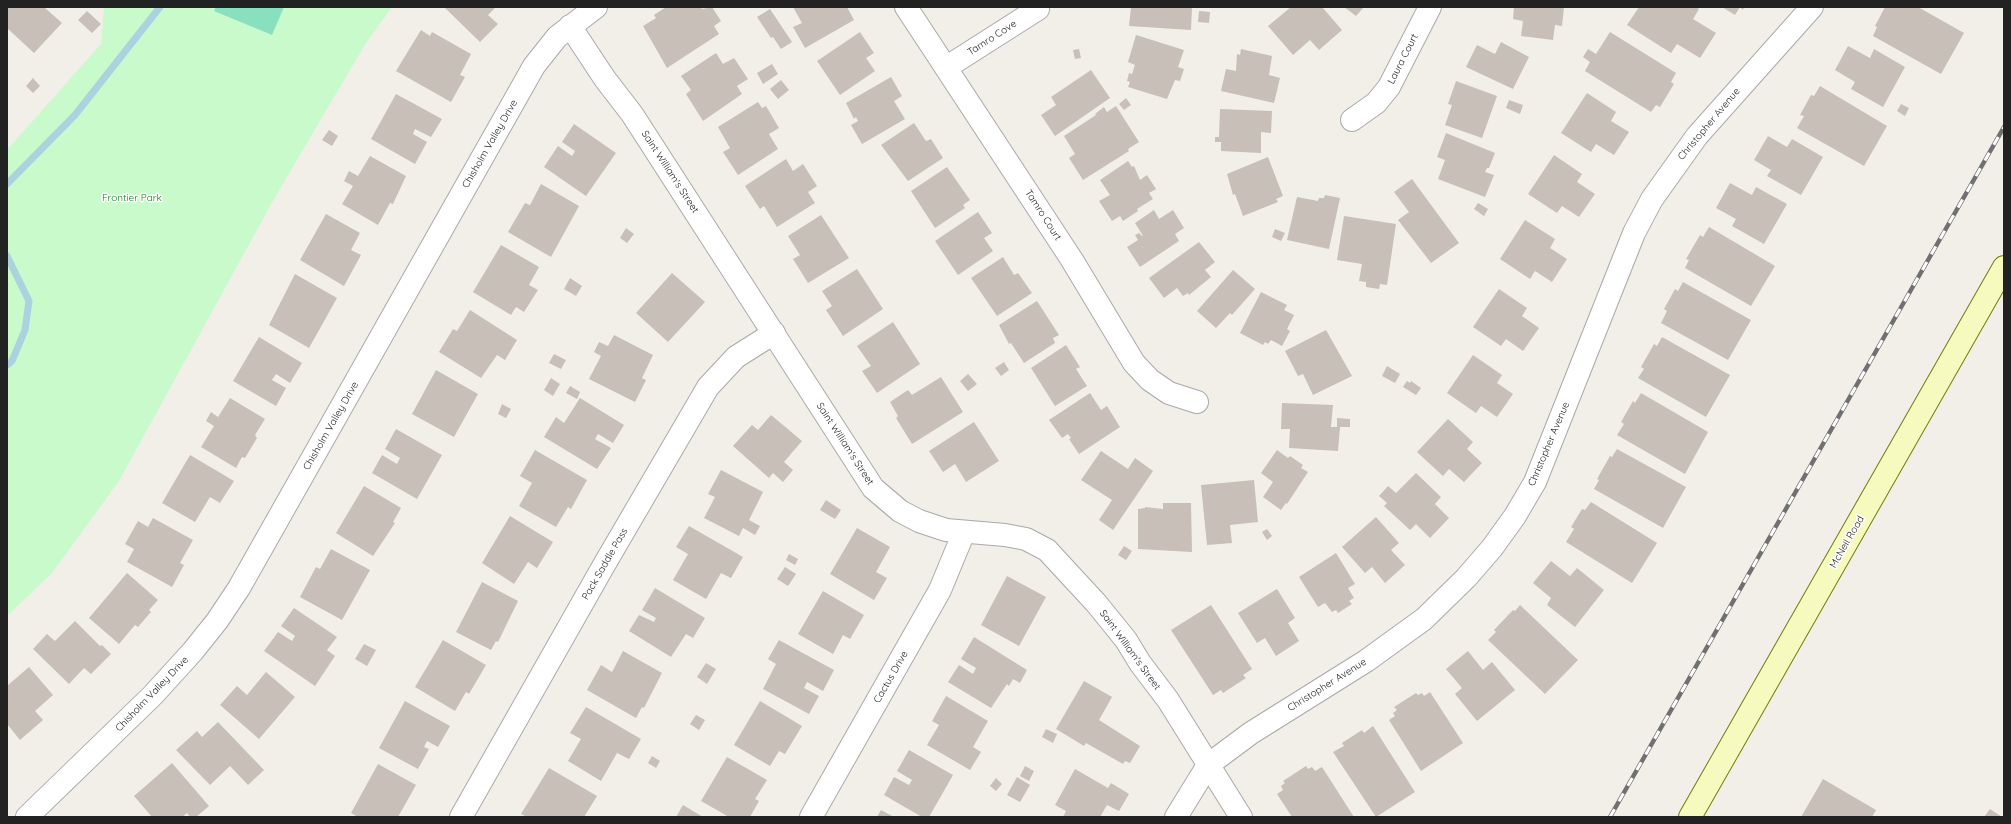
<!DOCTYPE html>
<html>
<head>
<meta charset="utf-8">
<style>
  body { margin:0 }
  #map { position:relative; width:2011px; height:824px; overflow:hidden; background:#f2efe9; font-family:Quicksand,sans-serif }
  canvas { display:block }
  .frame { position:absolute; inset:0; border:8px solid #222; pointer-events:none }
</style>
</head>
<body>
<div id="map">
<canvas width="2011" height="824"></canvas>
<div class="frame"></div>
</div>
<script>
const context = document.querySelector('canvas').getContext('2d');
context.lineJoin = 'round';
function paint(path, color) {
  context.fillStyle = color;
  context.fill(path, 'evenodd');
}
function poly(rows) {
  const path = new Path2D();
  for (const r of rows) {
    path.moveTo(r[0], r[1]);
    for (let i = 2; i < r.length; i += 2) path.lineTo(r[i], r[i + 1]);
  }
  return path;
}
function stroke(path, color, width, dash) {
  context.strokeStyle = color;
  context.lineWidth = width;
  context.lineCap = dash ? 'butt' : 'round';
  context.setLineDash(dash || []);
  context.stroke(path);
}
function write(font, color, halo, rows, align = 'center') {
  context.font = font + ' Quicksand,sans-serif';
  context.lineWidth = 3;
  context.setLineDash([]);
  context.textBaseline = 'middle';
  context.strokeStyle = halo;
  context.fillStyle = color;
  for (const [text, x, y, turn = 0] of rows) {
    context.save();
    context.translate(x, y);
    context.rotate((+turn || 0) * Math.PI / 180);
    context.textAlign = isNaN(turn) ? turn : align;
    if (halo) context.strokeText(text, 0, 0);
    context.fillText(text, 0, 0);
    context.restore();
  }
}
paint(poly([
  [104,7,392,7,366,43,274,199,119,481,52,573,7,616,7,150,101,44]
]), '#c8facc');
paint(poly([
  [216,7,284,7,272,35,214,11]
]), '#88e0be');
stroke(poly([
  [7,184,75,115,160,7],
  [7,256,29,301,25,330,12,361,7,365]
]), '#aad3df', 7);
paint(poly([
  [7,7,44,7,62,23,34,53,8,29,7,30],
  [444,7,496,7,488,15,498,24,480,42],
  [666,7,701,7,702,9,712,7,721,21,714,26,719,34,667,68,643,26,656,18,654,15],
  [793,7,847,7,854,20,805,48,793,27,802,23],
  [1131,7,1192,7,1191,30,1129,26],
  [1291,7,1322,7,1342,30,1319,50,1310,40,1293,55,1268,26],
  [1344,7,1364,7,1356,16],
  [1514,7,1564,7,1562,26,1555,25,1553,40,1521,36,1523,21,1513,19],
  [1639,7,1696,7,1699,9,1693,19,1716,33,1700,58,1677,44,1671,53,1627,25],
  [1722,7,1744,7,1743,10,1740,7,1735,15],
  [1885,7,1918,7,1964,33,1941,74,1873,36,1877,27,1875,26],
  [770,9,792,42,781,49,773,37,771,38,757,17],
  [87,11,101,24,92,33,78,20],
  [1199,11,1210,12,1209,23,1198,22],
  [421,30,430,36,432,32,471,54,460,75,465,77,451,102,396,71],
  [860,32,874,53,866,58,875,71,840,95,817,61],
  [1610,32,1676,73,1671,82,1674,84,1660,107,1656,105,1651,112,1585,71,1590,62,1583,57,1588,49,1596,54],
  [1136,35,1184,50,1178,67,1184,69,1180,81,1175,80,1167,99,1128,87,1130,82,1127,81,1129,73,1132,74,1135,65,1128,62],
  [1501,42,1529,57,1513,89,1466,67,1477,45,1495,54],
  [1848,46,1870,58,1874,49,1905,67,1883,107,1851,89,1855,82,1835,70],
  [1079,49,1081,58,1075,59,1073,50],
  [1241,49,1272,56,1269,75,1280,78,1274,103,1221,91,1226,69,1236,71,1237,54,1240,55],
  [716,53,723,64,734,58,748,79,737,86,742,94,703,121,686,94,691,90,681,76],
  [772,64,778,74,763,84,757,73],
  [1091,70,1110,98,1055,136,1041,115,1056,105,1051,97],
  [891,77,902,96,894,101,905,119,862,144,851,125,858,121,856,117,854,119,846,103],
  [33,78,40,86,33,93,26,86],
  [781,80,789,90,778,99,770,89],
  [1456,81,1497,96,1482,138,1445,125,1452,105,1448,104],
  [1820,86,1887,126,1864,166,1797,128,1804,116,1800,115,1811,95,1814,96],
  [1587,93,1616,112,1611,121,1629,132,1614,155,1596,144,1591,152,1561,133],
  [396,94,442,119,431,137,415,129,413,134,427,142,415,164,371,139],
  [1126,98,1131,105,1124,110,1119,104],
  [1509,100,1523,105,1520,114,1506,108],
  [758,102,762,108,766,106,779,128,769,134,778,149,738,175,723,152,730,148,718,127],
  [1901,104,1909,108,1905,116,1897,111],
  [1116,106,1139,142,1128,149,1129,151,1083,180,1069,158,1075,154,1064,136,1096,115,1095,114,1104,107,1107,112],
  [1220,109,1272,111,1271,133,1261,132,1261,153,1221,151,1221,142,1215,142,1215,137,1219,137],
  [914,123,926,141,931,139,943,158,908,181,881,145],
  [574,124,616,153,586,196,544,167,558,146,572,156,575,151,562,142],
  [329,130,338,136,332,146,322,140],
  [1446,133,1495,153,1489,168,1487,168,1485,172,1494,175,1485,197,1438,179,1445,160,1437,157],
  [1768,136,1787,147,1792,139,1823,157,1801,195,1767,176,1771,170,1754,160],
  [1554,155,1582,174,1577,182,1595,194,1579,217,1562,206,1557,213,1528,194],
  [370,156,406,176,393,204,390,203,378,225,342,204,353,186,344,181,349,171,358,176],
  [1268,157,1283,196,1276,199,1278,202,1243,216,1235,194,1233,195,1227,174],
  [786,159,793,171,803,164,817,186,808,192,815,203,777,227,764,206,760,209,745,186],
  [1128,161,1132,167,1134,166,1140,180,1147,175,1156,189,1149,193,1153,199,1137,209,1138,211,1123,221,1120,216,1112,221,1099,201,1110,195,1100,180],
  [947,167,970,200,963,205,965,208,935,228,911,191],
  [1412,179,1459,243,1431,263,1398,220,1409,212,1394,192],
  [1730,183,1752,195,1756,187,1787,204,1764,244,1732,226,1736,219,1716,208],
  [541,184,579,206,551,257,508,232,525,203,530,205],
  [1325,195,1340,198,1329,249,1287,240,1297,197,1318,201,1319,198,1324,198],
  [1478,203,1488,209,1484,216,1474,209],
  [1154,210,1159,219,1173,210,1184,228,1175,234,1179,241,1140,267,1127,247,1138,240,1135,235,1139,233,1142,236,1143,236,1135,223],
  [978,212,992,233,984,238,993,251,958,275,935,241],
  [326,214,360,233,351,250,361,255,344,286,300,260],
  [821,215,849,258,808,283,793,259,800,255,788,236],
  [1344,216,1396,224,1387,285,1380,284,1379,289,1366,287,1366,282,1359,281,1362,264,1337,260],
  [1525,220,1555,239,1550,248,1567,259,1552,282,1535,271,1530,279,1500,259],
  [1709,227,1775,266,1751,306,1685,268,1689,260,1686,259,1700,235,1703,237],
  [626,228,634,234,627,243,620,238],
  [1275,229,1285,233,1281,241,1272,237],
  [1199,242,1215,262,1205,270,1211,277,1189,295,1188,293,1183,296,1177,288,1164,298,1149,278],
  [501,245,539,267,529,285,538,290,524,312,516,307,511,315,473,292],
  [1003,257,1014,275,1018,273,1032,293,997,316,971,278],
  [857,269,883,309,843,336,826,310,832,306,822,291],
  [1233,270,1255,289,1232,315,1230,313,1216,328,1197,311],
  [672,273,705,302,668,342,636,313],
  [295,274,337,298,309,348,269,325],
  [570,278,582,286,576,296,564,289],
  [1683,282,1751,320,1728,360,1661,323,1667,311,1664,309,1675,289,1678,291],
  [1499,289,1527,308,1522,316,1539,328,1523,351,1506,339,1501,346,1473,327],
  [1261,292,1287,305,1284,310,1294,315,1287,329,1290,331,1282,346,1271,340,1268,344,1265,342,1263,345,1240,333],
  [1037,301,1059,335,1053,338,1055,343,1024,363,1011,343,1009,344,999,325],
  [470,310,517,340,505,360,497,355,481,378,439,352,453,329,457,331],
  [893,322,920,364,877,393,862,371,871,366,857,346],
  [1326,330,1352,376,1313,395,1303,374,1298,376,1285,351],
  [614,335,653,355,642,378,646,380,635,402,589,379,601,356,594,352,599,342,608,346],
  [259,337,302,363,290,383,276,374,272,380,286,388,276,406,233,381],
  [1662,337,1730,375,1706,417,1638,378,1644,369,1641,367,1654,344,1657,346],
  [1066,345,1080,367,1076,369,1087,386,1055,406,1031,368],
  [554,354,566,360,561,369,549,363],
  [1473,355,1502,375,1497,383,1513,394,1497,417,1481,406,1476,413,1447,393],
  [1004,362,1009,370,1001,376,995,368],
  [1387,366,1400,374,1395,383,1382,376],
  [436,370,478,394,454,437,412,414],
  [968,374,977,384,968,391,960,381],
  [941,377,963,412,912,444,896,418,898,416,890,402,908,390,912,395],
  [551,378,560,384,553,396,544,390],
  [1407,381,1410,383,1411,381,1421,388,1416,395,1403,387],
  [570,386,580,392,577,399,566,393],
  [1090,393,1101,410,1107,406,1120,427,1079,454,1069,439,1071,438,1068,434,1062,438,1049,420],
  [1641,393,1708,432,1685,474,1617,435,1624,424,1621,422,1633,401,1635,403],
  [230,398,265,419,255,435,257,438,245,458,242,457,236,468,201,447,214,426,206,421,211,412,218,417],
  [580,398,624,425,613,443,598,434,595,439,611,448,597,469,544,437,556,417,564,423],
  [1282,403,1333,405,1331,427,1337,427,1337,418,1350,419,1350,427,1340,427,1338,451,1289,448,1290,429,1281,429],
  [502,404,511,409,506,418,498,414],
  [771,415,802,441,784,462,793,470,783,482,773,473,769,478,733,446,752,425,758,430],
  [1448,419,1473,442,1467,449,1482,463,1464,482,1449,469,1443,476,1417,452],
  [974,422,999,461,966,482,955,464,943,472,929,451],
  [396,429,442,455,417,499,372,473,382,455,397,464,400,458,385,449],
  [1617,449,1686,487,1663,528,1594,489,1599,480,1597,479,1610,456,1612,457],
  [535,450,587,480,571,509,568,507,556,527,519,506,532,483,520,476],
  [1277,450,1288,458,1290,456,1303,465,1301,468,1308,472,1287,504,1286,503,1281,510,1263,497,1273,482,1261,473],
  [1101,451,1128,469,1135,458,1153,471,1113,530,1099,520,1112,500,1081,480],
  [190,455,234,481,220,503,210,497,195,522,162,503],
  [721,470,763,492,749,520,760,526,755,535,743,528,739,536,704,518,715,497,708,494],
  [1416,473,1441,497,1435,504,1449,518,1430,538,1416,524,1410,530,1384,506,1387,503,1379,496,1388,486,1396,493],
  [1254,480,1258,522,1230,525,1232,543,1207,545,1201,485],
  [364,486,401,508,393,522,395,523,373,556,336,533],
  [826,500,841,510,835,519,820,510],
  [1591,502,1657,543,1632,583,1566,542,1574,529,1571,527,1582,509,1585,510],
  [1163,503,1191,503,1192,552,1138,549,1138,509,1145,508,1145,507,1163,509],
  [510,516,553,542,537,568,528,562,514,584,482,563],
  [1376,517,1399,543,1391,550,1405,565,1385,583,1372,567,1365,573,1342,547],
  [153,518,193,540,180,563,184,565,172,587,127,562,134,549,125,544,138,521,148,527],
  [689,526,743,557,731,578,721,573,706,599,673,580,688,554,676,547],
  [857,528,890,547,876,572,887,578,874,600,830,574],
  [1267,529,1272,536,1267,540,1262,532],
  [1124,546,1132,551,1126,560,1118,555],
  [331,549,370,570,342,620,300,597,316,567,320,569],
  [1336,553,1355,584,1348,588,1354,598,1349,601,1352,604,1338,613,1336,610,1332,612,1325,603,1318,607,1299,577],
  [789,554,798,559,795,565,786,560],
  [1551,561,1570,576,1577,568,1604,590,1575,627,1547,605,1551,598,1533,583],
  [785,567,796,574,788,586,777,579],
  [127,573,158,600,149,610,151,612,138,627,135,625,119,644,89,618],
  [1007,576,1046,597,1019,646,981,625],
  [482,582,518,601,498,642,496,641,491,650,456,632],
  [655,588,705,618,693,638,686,634,671,657,629,631,639,615,654,622,656,618,642,610],
  [1277,589,1295,618,1288,623,1299,641,1276,656,1265,638,1257,643,1238,613],
  [823,591,864,615,850,639,843,635,833,654,798,634],
  [1211,605,1252,669,1243,675,1246,678,1223,693,1221,690,1213,695,1171,630],
  [1520,605,1578,660,1545,694,1488,640,1496,632,1494,630,1513,610,1515,611],
  [294,608,337,637,327,650,335,656,315,686,264,651,278,632,292,641,295,636,281,626],
  [75,621,100,646,102,645,111,654,91,674,84,668,69,684,33,649,47,634,55,641],
  [974,637,1027,670,1020,683,1013,679,1009,686,1007,684,991,708,948,682,959,665,973,674,976,668,961,659],
  [443,640,486,665,469,694,466,692,455,711,415,687],
  [779,640,834,670,823,691,807,682,804,688,819,696,809,714,763,689,776,664,768,659],
  [364,644,376,650,367,666,355,659],
  [623,651,662,673,644,708,642,707,636,718,587,690,601,665,612,672],
  [1468,651,1483,670,1492,662,1515,690,1477,721,1455,694,1462,688,1446,669],
  [706,663,716,669,707,684,697,677],
  [29,667,53,695,35,711,43,720,20,740,7,724,7,686],
  [266,672,295,697,259,739,220,705,237,686,247,695],
  [1084,681,1112,697,1099,720,1140,746,1130,763,1125,761,1123,764,1086,743,1084,746,1056,729],
  [1430,692,1463,743,1421,771,1389,720,1395,716,1393,713,1397,710,1394,707,1416,693,1418,695,1422,693,1424,696],
  [946,696,988,721,973,747,981,752,970,770,927,745,939,725,932,721],
  [405,701,450,726,438,747,427,741,424,747,429,749,418,769,379,748],
  [760,701,802,726,785,754,779,751,770,766,734,745],
  [586,707,641,739,629,759,617,753,601,781,568,761,581,739,570,733],
  [696,715,705,720,699,730,690,724],
  [218,722,264,770,248,785,230,766,210,785,176,750,197,731,202,737],
  [1373,726,1415,792,1376,817,1333,752,1344,746,1342,743,1362,730,1364,733],
  [1046,729,1057,734,1053,743,1042,737],
  [909,750,953,775,929,817,922,817,884,795,894,777,909,785,912,780,897,771],
  [652,756,660,761,656,768,648,763],
  [727,757,767,780,755,799,759,801,750,817,729,817,701,801],
  [172,763,209,806,196,817,190,817,187,813,182,817,152,817,134,796],
  [378,764,416,785,398,817,358,817,351,813],
  [1025,766,1034,771,1029,781,1020,776],
  [1306,766,1308,769,1312,767,1315,771,1322,767,1354,817,1292,817,1277,794,1283,790,1281,786,1285,783,1283,781],
  [549,768,597,796,584,817,527,817,521,814],
  [1075,769,1108,788,1111,783,1129,794,1119,811,1107,805,1100,817,1063,817,1066,811,1055,805],
  [1017,777,1030,785,1020,802,1007,795],
  [996,778,1002,784,996,791,990,786],
  [1823,779,1876,810,1872,817,1801,817],
  [683,805,703,817,676,817],
  [1990,809,2002,817,1984,817],
  [881,810,894,817,877,817]
]), '#c7bfb8');
const minor = poly([
  [906,7,1072,260,1134,363,1150,380,1169,393,1197,402],
  [947,67,1038,9],
  [1352,120,1376,103,1389,87,1430,7],
  [461,817,604,565,708,387,736,357,774,333],
  [811,817,940,590,964,532],
  [1176,817,1208,765,1251,733,1366,661,1424,619,1466,578,1492,548,1515,516,1535,482,1634,233,1652,199,1697,136,1812,7]
]);
const tertiary = poly([
  [570,26,605,79,632,114,873,488,900,511,919,521,946,530,1005,535,1026,539,1047,550,1096,603,1126,640,1140,663,1168,700,1241,817],
  [27,817,153,695,193,651,217,621,239,588,534,66,557,37,596,7]
]);
const secondary = poly([
  [1690,817,2004,267]
]);
stroke(minor, '#a9a9a9', 24);
stroke(tertiary, '#a9a9a9', 24);
stroke(secondary, '#707d05', 24);
stroke(minor, '#fff', 22);
stroke(tertiary, '#fff', 22);
stroke(secondary, '#f7fabf', 22);
const rail = poly([
  [1610,817,2004,127]
]);
stroke(rail, '#707070', 4.5);
stroke(rail, '#fff', 3, [9]);
write('10px', '#222', '#fff', [
  ["Tamro Cove",992,38,-33],
  ["Laura Court",1403,59,-63],
  ["Christopher Avenue",1709,124,-50],
  ["Chisholm Valley Drive",490,144,-60],
  ["Saint William's Street",670,172,57],
  ["Tamro Court",1043,215,57],
  ["Chisholm Valley Drive",331,426,-60],
  ["Saint William's Street",845,444,57],
  ["Christopher Avenue",1549,444,-67],
  ["McNeil Road",1847,542,-60],
  ["Pack Saddle Pass",605,564,-60],
  ["Saint William's Street",1130,650,54],
  ["Cactus Drive",891,677,-60],
  ["Christopher Avenue",1327,685,-32],
  ["Chisholm Valley Drive",152,694,-46]
]);
write('10px', '#0c8416', '#fff', [
  ["Frontier Park",132,198]
]);
</script>
</body>
</html>
